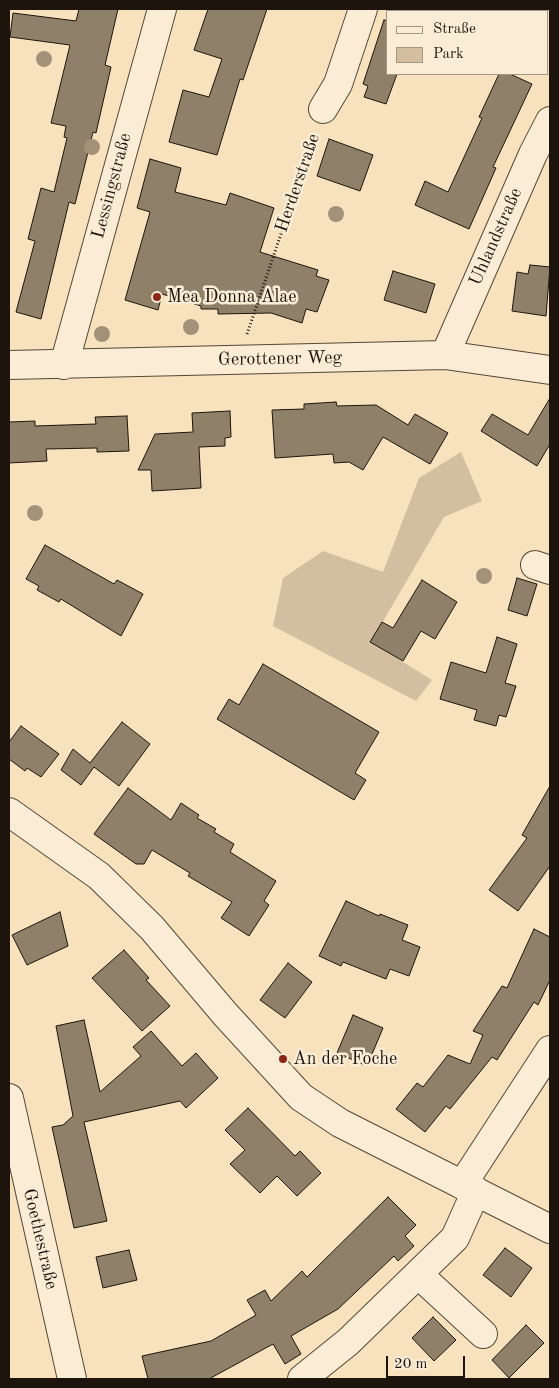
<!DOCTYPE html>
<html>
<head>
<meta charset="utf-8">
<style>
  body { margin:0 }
  #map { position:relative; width:559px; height:1388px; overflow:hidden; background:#f8e2be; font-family:"Old Standard TT",serif }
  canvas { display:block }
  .frame { position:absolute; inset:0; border:10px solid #1d150c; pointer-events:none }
  .legend { position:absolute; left:386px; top:10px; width:162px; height:65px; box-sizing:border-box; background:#faecd5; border:1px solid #a29685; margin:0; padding:6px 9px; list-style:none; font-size:15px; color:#1d150c }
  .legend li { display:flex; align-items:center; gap:10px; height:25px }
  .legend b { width:25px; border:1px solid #a29685 }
  .scale { position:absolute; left:386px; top:1356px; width:79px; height:22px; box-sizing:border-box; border:2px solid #1d150c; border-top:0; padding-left:6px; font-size:15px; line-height:18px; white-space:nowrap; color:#1d150c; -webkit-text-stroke:4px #faecd5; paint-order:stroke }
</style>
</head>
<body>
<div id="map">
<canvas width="559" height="1388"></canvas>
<div class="frame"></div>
<ul class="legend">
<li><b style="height:6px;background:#faecd5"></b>Straße</li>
<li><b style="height:14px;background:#d3bfa0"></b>Park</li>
</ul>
<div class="scale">20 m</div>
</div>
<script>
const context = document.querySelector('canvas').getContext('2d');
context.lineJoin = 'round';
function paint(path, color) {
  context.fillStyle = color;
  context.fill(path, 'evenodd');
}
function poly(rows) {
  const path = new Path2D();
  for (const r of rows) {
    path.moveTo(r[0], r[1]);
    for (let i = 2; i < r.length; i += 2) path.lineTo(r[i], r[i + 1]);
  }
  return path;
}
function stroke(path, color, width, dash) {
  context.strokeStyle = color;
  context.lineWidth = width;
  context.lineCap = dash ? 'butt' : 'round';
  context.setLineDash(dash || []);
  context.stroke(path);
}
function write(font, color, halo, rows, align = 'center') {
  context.font = font + ' "Old Standard TT",serif';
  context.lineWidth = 5;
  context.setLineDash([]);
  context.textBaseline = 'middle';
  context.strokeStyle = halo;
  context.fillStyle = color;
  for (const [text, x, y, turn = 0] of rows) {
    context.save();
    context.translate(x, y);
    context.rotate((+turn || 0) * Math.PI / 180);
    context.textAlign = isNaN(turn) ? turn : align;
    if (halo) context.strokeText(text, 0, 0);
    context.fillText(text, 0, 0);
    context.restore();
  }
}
paint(poly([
  [461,452,482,501,444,517,371,642,432,680,416,701,273,626,283,578,323,551,383,572,419,478]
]), '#d3bfa0');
const building = poly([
  [79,9,118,9,105,65,111,67,96,133,93,132,75,204,69,202,41,319,16,312,35,241,28,239,41,188,54,192,67,138,64,137,66,126,51,123,70,45,10,37,13,13,76,21,79,9],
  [208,9,267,9,243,80,240,79,217,155,169,142,183,90,209,97,222,59,194,50,208,9],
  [384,20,388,21,388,74,397,74,386,104,364,97,368,86,363,84,384,20],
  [499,74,510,74,532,84,493,167,496,168,469,229,415,205,425,181,448,192,482,118,479,117,499,74],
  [329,139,373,155,360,191,317,176,329,139],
  [150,159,181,168,175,192,226,205,230,193,274,208,260,252,318,270,316,276,329,280,317,312,306,309,302,323,271,313,218,314,218,309,201,309,201,306,162,294,158,310,125,300,150,212,137,208,150,159],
  [530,265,550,267,546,316,512,311,517,272,528,274,530,265],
  [393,271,435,284,426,313,384,300,393,271],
  [550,398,550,444,537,466,481,431,492,414,528,435,550,398],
  [336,402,337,406,376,405,408,425,415,414,448,433,430,464,383,437,363,470,349,462,334,463,333,454,275,458,272,410,304,409,304,404,336,402],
  [230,411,231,437,225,438,225,446,199,447,201,488,152,491,151,470,138,470,155,434,193,432,192,413,230,411],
  [127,416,129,451,97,452,97,448,46,449,47,461,9,463,9,422,35,421,35,426,96,424,95,417,127,416],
  [45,545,114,584,117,580,143,594,121,636,61,599,59,602,37,590,39,586,26,579,45,545],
  [517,578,537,584,527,616,508,610,517,578],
  [422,580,457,602,435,639,421,631,403,661,370,642,382,622,393,628,422,580],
  [497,637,517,644,505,683,516,686,506,717,499,715,496,726,474,720,477,710,440,699,451,662,486,673,497,637],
  [263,664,379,732,355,773,366,780,354,800,217,719,229,699,239,705,263,664],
  [122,722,150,744,119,786,94,767,81,785,61,770,73,749,90,763,122,722],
  [21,726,59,754,41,777,27,768,25,771,9,759,9,742,21,726],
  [550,786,550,866,518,911,489,890,527,838,522,835,550,786],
  [128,788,171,820,181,803,199,815,197,818,216,829,214,832,234,844,230,852,276,881,264,901,269,905,249,936,221,918,232,902,188,876,190,873,152,850,144,864,136,864,94,834,128,788],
  [346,901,379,916,380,914,408,925,402,940,420,947,409,976,390,969,386,979,343,962,341,966,319,956,346,901],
  [60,912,68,946,27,965,12,935,60,912],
  [534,929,550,937,550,980,538,1005,534,1002,497,1060,492,1057,450,1109,446,1106,425,1132,396,1109,417,1083,423,1087,448,1055,470,1064,483,1035,473,1031,502,986,507,988,534,929],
  [124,950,149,978,146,980,170,1006,142,1031,92,978,124,950],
  [288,963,312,982,285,1018,260,1000,288,963],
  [353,1015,383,1028,367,1066,337,1053,353,1015],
  [84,1020,100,1092,141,1056,133,1047,151,1031,182,1066,196,1053,218,1078,186,1108,180,1101,84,1122,107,1221,74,1228,52,1127,63,1125,73,1116,56,1026,84,1020],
  [248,1108,295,1156,300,1151,321,1173,297,1196,277,1176,260,1193,230,1164,245,1150,225,1130,248,1108],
  [388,1197,416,1225,405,1236,414,1246,398,1261,394,1256,338,1309,291,1336,301,1354,285,1364,273,1344,209,1379,148,1379,142,1356,211,1341,256,1315,247,1300,265,1290,271,1301,302,1271,307,1277,388,1197],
  [505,1248,532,1268,511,1297,483,1275,505,1248],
  [129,1250,137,1280,103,1288,96,1257,129,1250],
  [433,1317,456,1340,434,1361,412,1338,433,1317],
  [526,1325,544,1343,509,1378,492,1360,526,1325]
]);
paint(building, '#8f8069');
stroke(building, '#1d150c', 1);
const minor = poly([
  [323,109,338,84,363,9],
  [445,355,533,154,550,121],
  [9,365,445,355,550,370],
  [64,365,162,9],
  [535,565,550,570],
  [9,812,99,876,152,928,225,1014,301,1097,340,1123,550,1229],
  [9,1098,72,1379],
  [462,1185,550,1050],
  [418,1274,483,1334],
  [302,1379,348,1342,455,1238,476,1191]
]);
stroke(minor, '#544838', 30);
stroke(poly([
  [247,334,315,134]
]), '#1d150c', 3, [1, 2.5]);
stroke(minor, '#faecd5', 28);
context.fillStyle = '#a39279';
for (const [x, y] of [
  [44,59],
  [92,147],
  [336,214],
  [191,327],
  [102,334],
  [35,513],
  [484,576]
]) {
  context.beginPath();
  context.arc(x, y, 8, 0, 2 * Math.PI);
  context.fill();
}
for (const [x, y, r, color] of [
  [157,297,5,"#8f2418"],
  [283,1059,5,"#8f2418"]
]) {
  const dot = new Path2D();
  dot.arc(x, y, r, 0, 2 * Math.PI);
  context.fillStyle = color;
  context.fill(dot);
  stroke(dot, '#faecd5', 2);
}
write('18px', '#1d150c', '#faecd5', [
  ["Herderstraße",298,183,-71],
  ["Lessingstraße",112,186,-75],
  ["Uhlandstraße",496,237,-66],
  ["Gerottener Weg",280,359,-1],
  ["Goethestraße",40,1239,77]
]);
write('18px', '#1d150c', '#faecd5', [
  ["Mea Donna Alae",167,297],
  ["An der Foche",293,1059]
], 'left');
</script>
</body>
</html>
